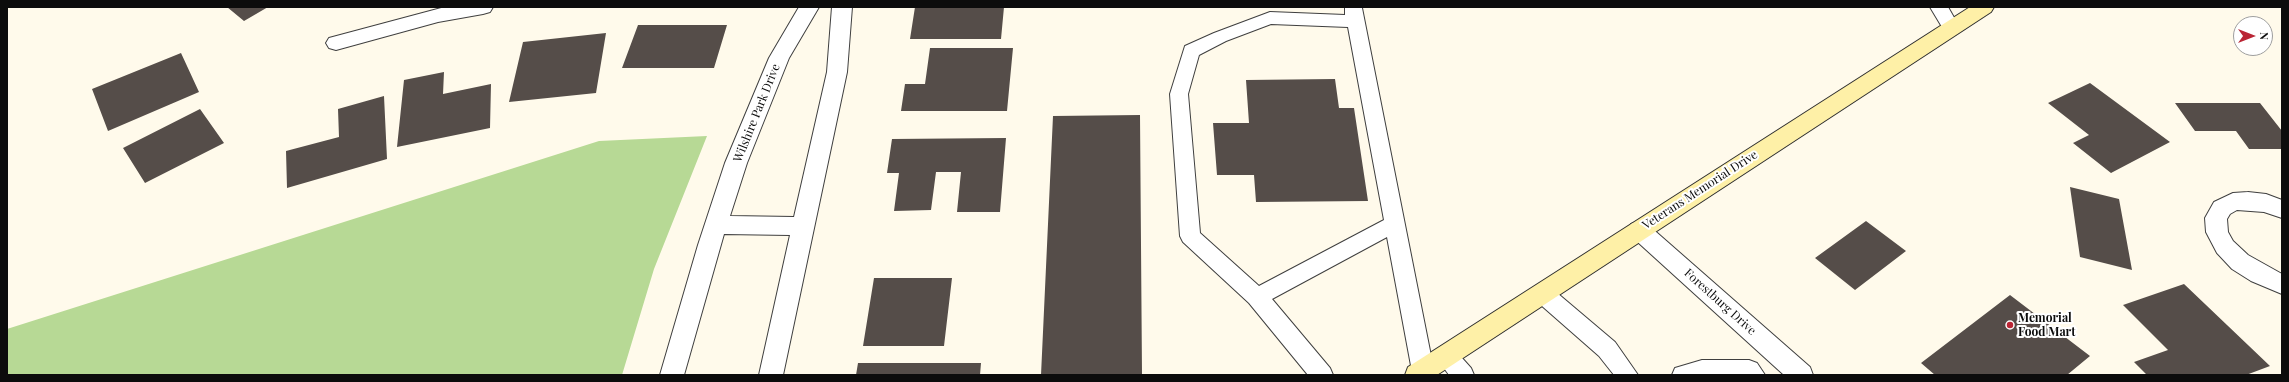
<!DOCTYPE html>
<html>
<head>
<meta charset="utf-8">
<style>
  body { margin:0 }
  #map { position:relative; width:2289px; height:382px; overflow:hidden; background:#fffaeb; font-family:"Playfair Display",serif }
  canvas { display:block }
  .frame { position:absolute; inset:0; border:8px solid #0c0c0c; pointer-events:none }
  .north { position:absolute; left:2233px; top:16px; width:40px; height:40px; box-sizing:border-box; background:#fff; border:1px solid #9e9e9e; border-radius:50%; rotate:90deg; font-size:11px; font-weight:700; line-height:16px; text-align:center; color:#0c0c0c }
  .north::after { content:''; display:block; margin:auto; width:14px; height:18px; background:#ba2635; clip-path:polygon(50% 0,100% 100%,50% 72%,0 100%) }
</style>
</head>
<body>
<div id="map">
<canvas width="2289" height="382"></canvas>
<div class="frame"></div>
<div class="north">N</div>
</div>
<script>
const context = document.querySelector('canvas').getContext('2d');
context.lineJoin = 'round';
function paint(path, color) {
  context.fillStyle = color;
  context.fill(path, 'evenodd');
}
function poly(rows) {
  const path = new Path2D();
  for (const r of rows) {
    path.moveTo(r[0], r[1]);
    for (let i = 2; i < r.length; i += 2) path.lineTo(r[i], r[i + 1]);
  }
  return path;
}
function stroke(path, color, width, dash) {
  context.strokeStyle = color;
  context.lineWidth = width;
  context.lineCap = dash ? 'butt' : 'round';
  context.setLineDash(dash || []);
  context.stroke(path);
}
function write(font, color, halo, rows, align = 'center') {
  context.font = font + ' "Playfair Display",serif';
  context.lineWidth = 4;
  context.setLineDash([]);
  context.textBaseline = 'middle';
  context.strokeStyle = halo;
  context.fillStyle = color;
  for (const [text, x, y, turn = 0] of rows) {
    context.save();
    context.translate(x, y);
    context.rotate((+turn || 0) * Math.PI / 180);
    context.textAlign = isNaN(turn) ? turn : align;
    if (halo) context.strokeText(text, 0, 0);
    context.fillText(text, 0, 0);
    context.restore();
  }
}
paint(poly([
  [707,136,654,269,622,375,7,375,7,329,599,141]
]), '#b7d995');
paint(poly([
  [227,7,268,7,244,21],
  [915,7,1004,7,1001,39,910,39],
  [638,25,727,25,714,68,622,68],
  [606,33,596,93,509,102,523,42],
  [930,48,1013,48,1007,111,901,111,905,84,925,84],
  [181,53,199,92,108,131,92,89],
  [444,72,443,94,491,84,490,128,397,147,404,80],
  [1335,79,1339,108,1354,108,1368,201,1256,202,1254,175,1217,175,1213,123,1249,123,1246,80],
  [2090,83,2170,142,2111,173,2073,143,2089,135,2048,103],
  [384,96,387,159,287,188,286,151,339,137,338,109],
  [2175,103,2260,103,2282,131,2282,149,2249,149,2236,131,2195,131],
  [200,109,224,143,145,183,123,148],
  [1140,115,1142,375,1041,375,1053,116],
  [1006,138,1000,212,957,212,961,172,936,172,931,210,894,211,899,173,887,173,892,139],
  [2070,187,2119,199,2132,270,2080,257],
  [1866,221,1906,251,1855,290,1815,258],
  [874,278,952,278,944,346,863,346],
  [2184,284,2270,366,2246,375,2147,375,2134,362,2168,350,2123,305],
  [2010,295,2090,356,2067,375,1935,375,1921,363],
  [858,363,981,363,980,375,856,375]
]), '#554d49');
const service = poly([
  [1345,7,1362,8,1434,371,1432,375,1414,375,1412,371,1387,237,1272,299,1330,368,1333,375,1308,375,1249,303,1183,242,1180,236,1170,94,1185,46,1214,33,1270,12,1345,15,1345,7],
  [1271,24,1348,27,1384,220,1259,286,1200,233,1188,94,1199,55,1226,41,1271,24],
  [1930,7,1948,7,1960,28,1957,32,1951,34,1945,32,1930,7],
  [1542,284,1550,287,1615,342,1638,375,1614,375,1599,356,1534,299,1531,293,1534,287,1542,284],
  [1446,346,1454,349,1471,368,1474,375,1449,375,1435,356,1438,349,1446,346],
  [1702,360,1749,360,1757,363,1765,375,1672,375,1675,368,1702,360]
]);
const minor = poly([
  [445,7,493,7,490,12,483,14,438,22,336,50,329,48,326,43,329,38,445,7],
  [799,7,819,7,789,58,747,163,730,216,794,217,827,72,832,7,852,7,847,72,783,375,759,375,790,235,724,234,684,375,660,375,698,245,725,163,769,58,799,7],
  [2248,192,2266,194,2282,200,2282,218,2264,212,2237,210,2230,214,2227,219,2228,232,2233,241,2248,255,2282,274,2282,294,2251,281,2232,269,2217,253,2206,232,2205,218,2214,202,2233,193,2248,192],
  [1639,221,1647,224,1810,367,1813,375,1784,375,1631,236,1628,230,1631,224,1639,221]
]);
const secondary = poly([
  [1970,7,1994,7,1991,12,1437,375,1405,375,1408,367,1970,7]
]);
stroke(service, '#3f3f3f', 2);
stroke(minor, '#3f3f3f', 2);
stroke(secondary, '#2e2e2e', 2);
paint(service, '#fff');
paint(minor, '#fff');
paint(secondary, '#fef0a7');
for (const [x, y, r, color] of [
  [2010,325,4,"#ba2635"]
]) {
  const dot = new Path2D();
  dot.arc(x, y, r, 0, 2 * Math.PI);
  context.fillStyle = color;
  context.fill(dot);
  stroke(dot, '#fff', 1.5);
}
write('12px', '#0c0c0c', '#fff', [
  ["Wilshire Park Drive",757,113,-68],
  ["Veterans Memorial Drive",1700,190,-33],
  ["Forestburg Drive",1720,302,42]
]);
write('bold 12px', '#0c0c0c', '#fff', [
  ["Memorial",2018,318],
  ["Food Mart",2018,332]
], 'left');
</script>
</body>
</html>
